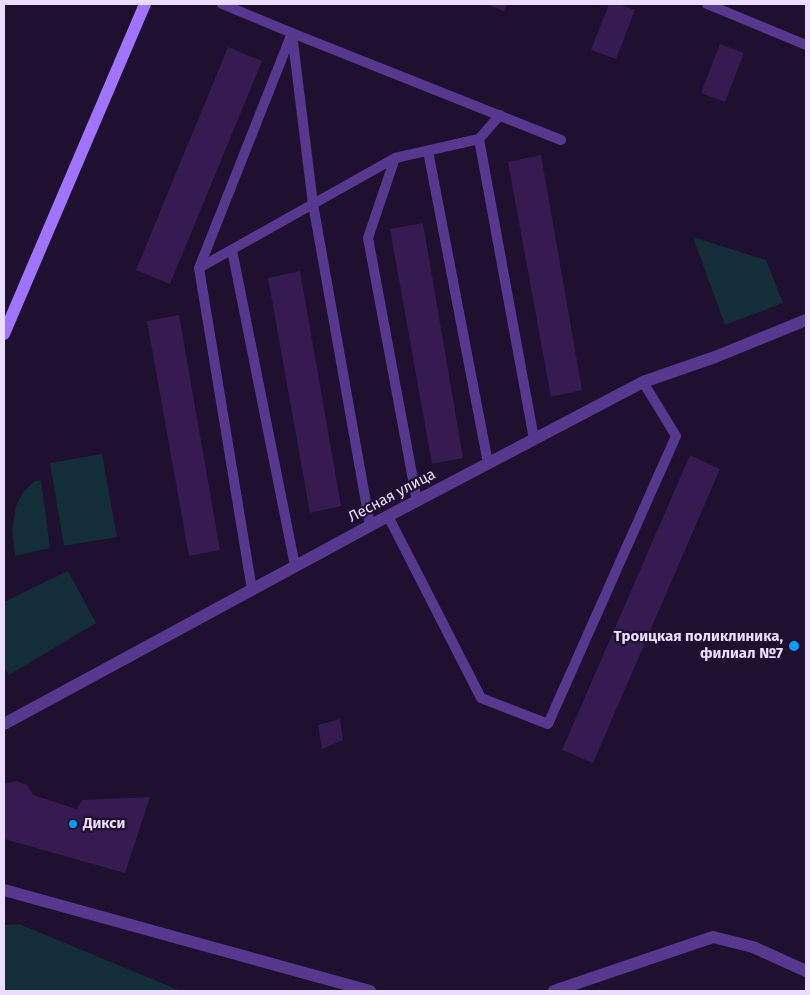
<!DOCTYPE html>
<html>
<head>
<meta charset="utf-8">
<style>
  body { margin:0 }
  #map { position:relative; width:810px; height:995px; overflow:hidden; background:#1e102e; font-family:"Fira Sans",sans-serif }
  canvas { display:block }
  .frame { position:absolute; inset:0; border:5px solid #ebddff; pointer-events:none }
</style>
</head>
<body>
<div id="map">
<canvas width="810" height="995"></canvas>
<div class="frame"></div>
</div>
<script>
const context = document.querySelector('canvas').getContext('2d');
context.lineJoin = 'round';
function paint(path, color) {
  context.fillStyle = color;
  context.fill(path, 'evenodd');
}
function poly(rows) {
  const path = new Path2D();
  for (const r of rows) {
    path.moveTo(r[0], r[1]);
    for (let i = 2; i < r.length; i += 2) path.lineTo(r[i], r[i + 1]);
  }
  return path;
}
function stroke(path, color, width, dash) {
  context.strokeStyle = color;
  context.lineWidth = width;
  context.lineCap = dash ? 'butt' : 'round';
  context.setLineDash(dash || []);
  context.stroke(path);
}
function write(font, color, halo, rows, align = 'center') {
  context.font = font + ' "Fira Sans",sans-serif';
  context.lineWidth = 4.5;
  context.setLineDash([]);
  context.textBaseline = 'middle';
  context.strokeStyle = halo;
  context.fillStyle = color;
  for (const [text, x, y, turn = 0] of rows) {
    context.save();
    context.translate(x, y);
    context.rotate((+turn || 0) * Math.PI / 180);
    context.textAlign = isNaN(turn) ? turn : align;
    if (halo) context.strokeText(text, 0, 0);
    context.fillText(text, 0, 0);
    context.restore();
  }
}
paint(poly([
  [693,237,766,260,783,303,725,325],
  [102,454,117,537,64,546,50,463],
  [41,480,50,548,15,556,12,530,16,506,24,491,35,481],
  [68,571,96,623,9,675,4,666,4,602],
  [19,924,181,991,4,991,4,925]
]), '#132e38');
paint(poly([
  [486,4,507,4,504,11],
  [609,4,619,4,635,10,616,59,591,50],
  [720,44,744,53,725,102,701,93],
  [228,47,262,61,170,284,136,270],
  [541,155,582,390,551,397,508,162],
  [423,223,463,458,432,464,390,229],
  [300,271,341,506,310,513,268,278],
  [179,315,220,550,189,556,147,321],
  [690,455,720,469,593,763,562,750],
  [340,719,343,740,322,749,318,725],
  [16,781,27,785,33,795,77,809,82,800,150,797,125,873,4,839,4,784]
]), '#361b50');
stroke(poly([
  [222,4,292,33,561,140],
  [707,4,806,45],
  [292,34,313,204,370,525],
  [479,139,534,439],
  [428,151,488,463],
  [395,158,368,238,417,501],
  [232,250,295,566],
  [199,268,395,158,479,139,500,115],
  [388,516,481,698,548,724,676,436,643,382],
  [252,590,199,268,292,33]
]), '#56388f', 10);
stroke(poly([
  [4,724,388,516,643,382,715,357,806,320],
  [4,890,370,991],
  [554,991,713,937,753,947,806,971]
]), '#56388f', 12);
stroke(poly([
  [4,334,145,4]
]), '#a174ff', 12);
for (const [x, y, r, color] of [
  [794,646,6,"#099cff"],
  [73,824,5,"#099cff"]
]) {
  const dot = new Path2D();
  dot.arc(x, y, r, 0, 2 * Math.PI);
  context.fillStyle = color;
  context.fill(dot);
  stroke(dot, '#1e102e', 2);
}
write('15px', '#ebddff', '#1e102e', [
  ["Лесная улица",392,496,-28]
]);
write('bold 15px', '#ebddff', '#1e102e', [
  ["Троицкая поликлиника,",783,637],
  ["филиал №7",783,654],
  ["Дикси",83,824,"left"]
], 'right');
</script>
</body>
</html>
